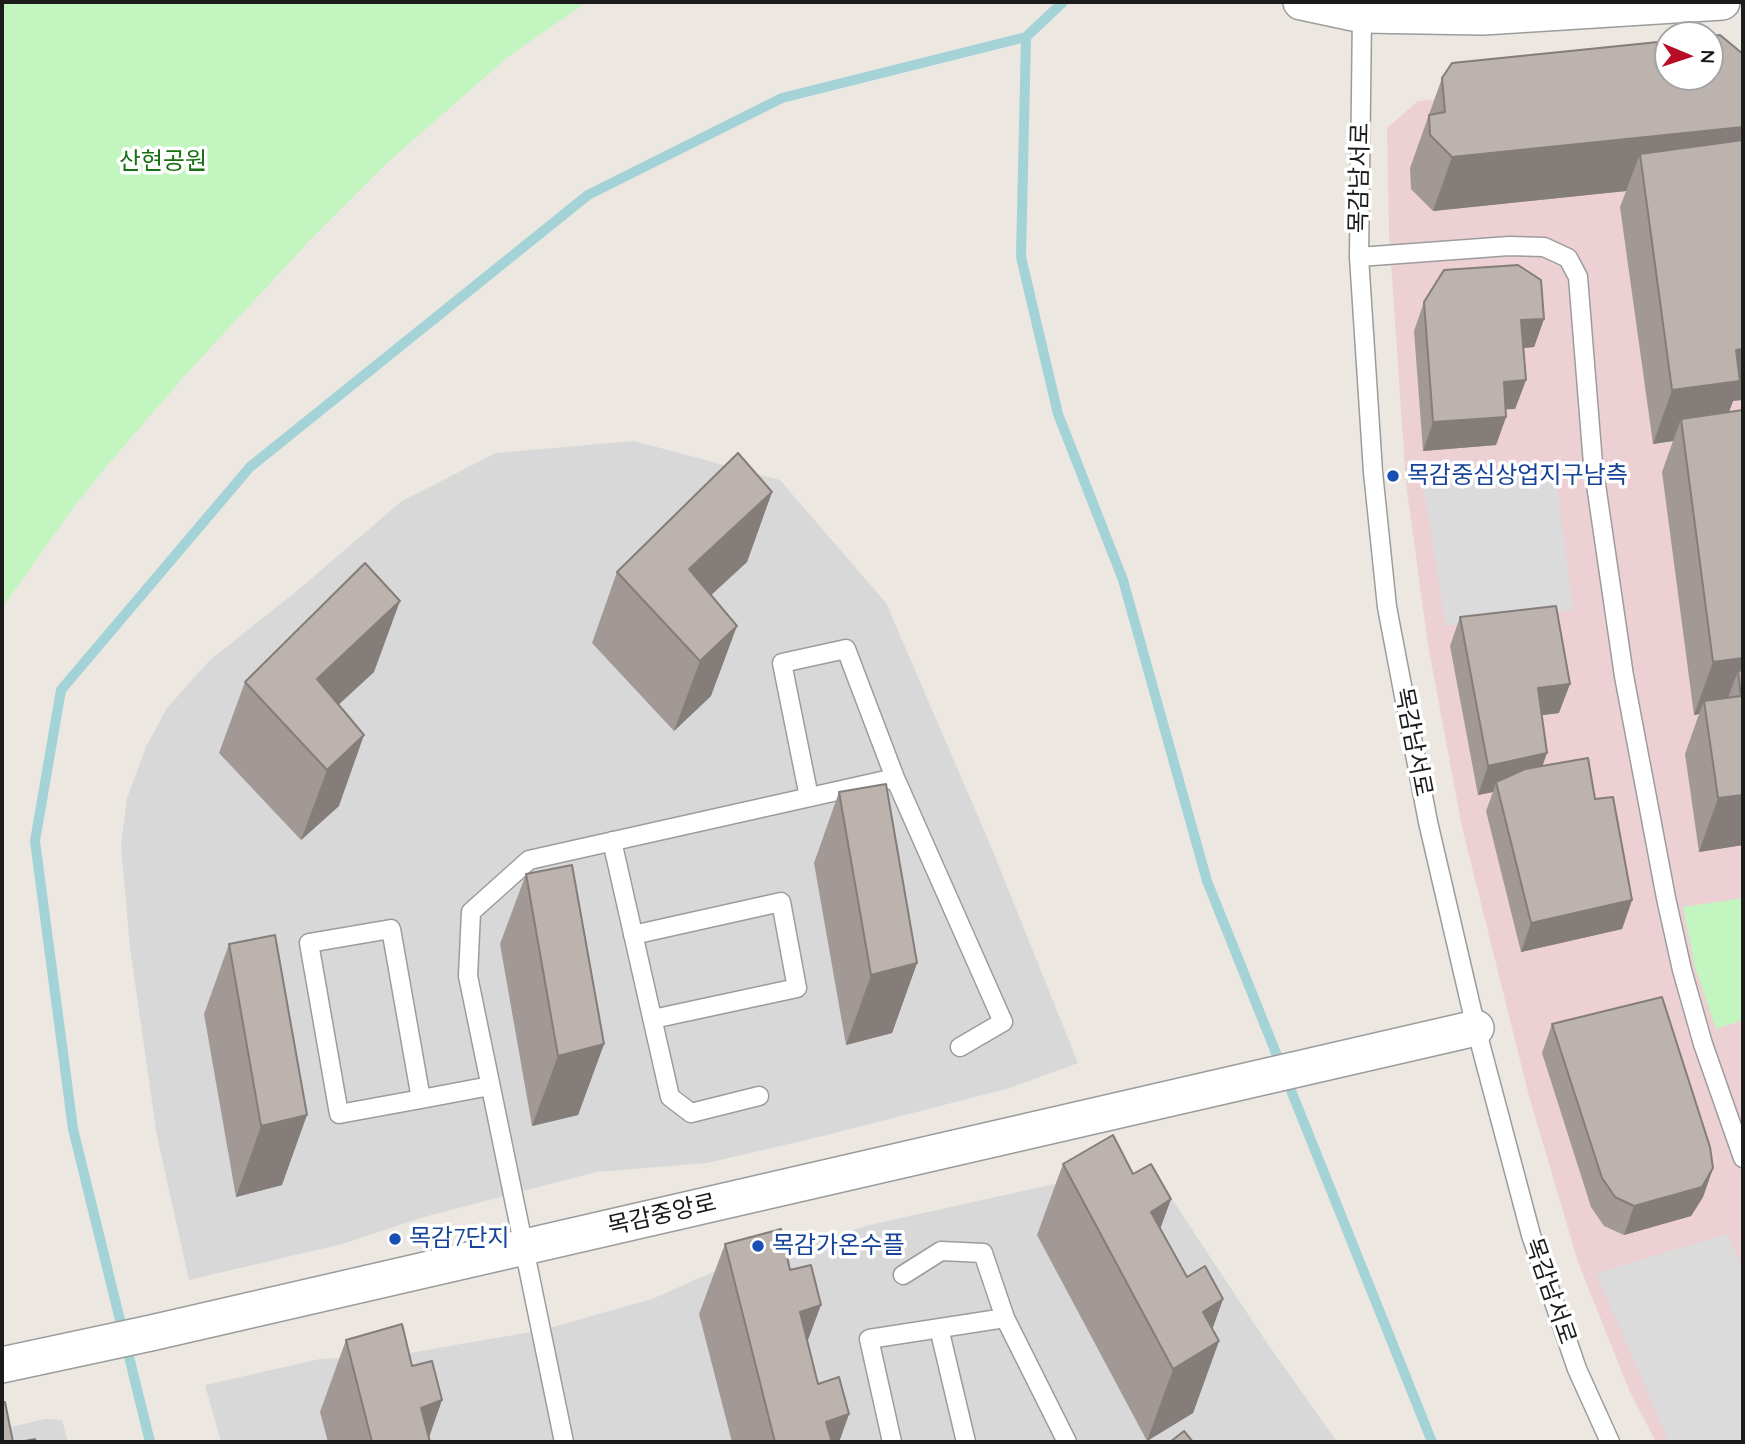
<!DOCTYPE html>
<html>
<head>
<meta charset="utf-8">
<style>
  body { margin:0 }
  #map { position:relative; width:1745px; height:1444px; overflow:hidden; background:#ece7e1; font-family:Quicksand,sans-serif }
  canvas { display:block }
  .frame { position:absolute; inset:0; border:4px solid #1b1b1b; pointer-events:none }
  .north { position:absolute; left:1654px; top:21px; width:70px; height:70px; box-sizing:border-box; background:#fff; border:2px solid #a4a4a4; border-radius:50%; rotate:92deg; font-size:19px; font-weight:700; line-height:28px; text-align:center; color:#1b1b1b }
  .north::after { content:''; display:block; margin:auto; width:24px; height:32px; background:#b90c26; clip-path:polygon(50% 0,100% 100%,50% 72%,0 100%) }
</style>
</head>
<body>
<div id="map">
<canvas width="1745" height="1444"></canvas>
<div class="frame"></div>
<div class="north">N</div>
</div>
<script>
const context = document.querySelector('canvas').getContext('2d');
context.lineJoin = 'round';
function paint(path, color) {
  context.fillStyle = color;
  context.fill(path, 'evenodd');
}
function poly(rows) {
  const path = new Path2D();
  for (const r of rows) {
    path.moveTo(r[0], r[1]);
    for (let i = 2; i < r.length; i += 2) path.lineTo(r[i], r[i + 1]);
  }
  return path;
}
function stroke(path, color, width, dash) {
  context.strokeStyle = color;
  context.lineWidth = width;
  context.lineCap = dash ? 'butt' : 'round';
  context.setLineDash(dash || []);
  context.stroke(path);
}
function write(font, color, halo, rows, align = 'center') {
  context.font = font + ' Quicksand,"Noto Sans KR",sans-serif';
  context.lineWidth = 7;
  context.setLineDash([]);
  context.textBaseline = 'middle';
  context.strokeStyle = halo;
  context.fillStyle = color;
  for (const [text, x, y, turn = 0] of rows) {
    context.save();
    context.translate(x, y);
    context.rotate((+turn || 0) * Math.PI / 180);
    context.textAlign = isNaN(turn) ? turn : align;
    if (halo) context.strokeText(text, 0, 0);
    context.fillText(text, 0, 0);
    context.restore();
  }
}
paint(poly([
  [634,441,780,480,886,603,990,844,1078,1063,1010,1088,823,1136,707,1163,596,1172,424,1217,342,1244,189,1280,157,1136,130,948,121,846,127,798,146,747,167,708,209,661,298,590,402,501,496,453],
  [1113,1171,1166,1190,1263,1337,1337,1442,221,1442,205,1385,320,1359,398,1355,542,1330,652,1299,736,1262,874,1224],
  [45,1419,62,1420,68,1442,2,1442,2,1429]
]), '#d9d8d8');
paint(poly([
  [1682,77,1710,77,1743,96,1743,1442,1656,1442,1630,1392,1578,1262,1529,1096,1462,827,1428,645,1406,483,1389,232,1387,128,1418,101]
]), '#ecd0d3');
paint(poly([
  [2,2,587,2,509,56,387,163,311,239,188,372,105,468,70,512,2,608],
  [1743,898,1743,1020,1716,1029,1695,967,1683,907]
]), '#c2f5bf');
paint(poly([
  [1555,468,1573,610,1446,626,1422,477],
  [1728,1234,1743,1273,1743,1442,1669,1442,1596,1273]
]), '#dbdbdb');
stroke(poly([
  [1063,2,1026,37,1021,257,1058,414,1123,580,1207,881,1432,1442],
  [150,1442,73,1129,35,841,61,690,250,467,588,195,782,98,1026,37]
]), '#a3d3d7', 10);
const lane = poly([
  [1362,15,1359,257,1373,472,1387,607,1428,822,1476,1028,1531,1235,1577,1369,1610,1442],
  [1359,257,1509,246,1544,247,1568,258,1578,277,1593,464,1624,676,1666,898,1682,970,1703,1044,1743,1158],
  [809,797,782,663,846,649,895,778],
  [612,841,670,1097,691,1113,759,1096],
  [633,935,781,902,797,988,653,1019],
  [421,1099,391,929,309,943,339,1114,421,1099,490,1086],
  [903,1275,941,1251,983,1253,1005,1318,1067,1442],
  [939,1328,966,1442],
  [564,1442,468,976,471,912,529,860,895,778,1003,1022,960,1047],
  [892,1442,869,1339,1005,1318]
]);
const street = poly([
  [1301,2,1362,15,1483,17,1722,2],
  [2,1365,151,1333,1476,1028]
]);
stroke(lane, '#9c9c9c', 21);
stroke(street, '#9c9c9c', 38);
stroke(lane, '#fff', 18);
stroke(street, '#fff', 35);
paint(poly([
  [1668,41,1733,401,1729,412,1743,410,1743,845,1699,852,1685,754,1699,714,1694,715,1662,472,1673,441,1653,444,1620,207,1626,191,1433,211,1411,189,1410,168,1442,78],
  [1424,302,1544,319,1534,347,1523,348,1526,380,1515,409,1506,409,1506,417,1496,445,1423,451,1414,331],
  [772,492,747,562,711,595,711,696,674,731,592,643,617,572],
  [1460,617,1559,713,1542,715,1543,766,1595,799,1632,900,1622,929,1521,952,1486,811,1493,792,1478,795,1450,646],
  [374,672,338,705,339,806,301,840,219,753,245,682],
  [839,792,917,963,892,1033,846,1045,814,863],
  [526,874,604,1044,578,1115,532,1126,500,944],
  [229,944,282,1185,236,1197,204,1014],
  [1552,1024,1713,1168,1703,1197,1691,1216,1624,1235,1604,1226,1591,1207,1542,1053],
  [1063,1164,1133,1174,1171,1199,1160,1228,1187,1277,1223,1299,1212,1329,1219,1341,1193,1413,1147,1441,1037,1235],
  [725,1244,807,1342,818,1384,849,1414,839,1442,732,1442,699,1314],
  [346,1340,412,1366,442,1400,429,1438,430,1442,328,1442,320,1412]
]), '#a29996');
paint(poly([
  [1743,127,1743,147,1640,154,1626,191,1433,211,1452,157],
  [1544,319,1534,347,1511,349,1521,320],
  [1743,349,1743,400,1733,401,1720,435,1681,419,1673,441,1653,444,1672,390,1736,350],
  [1526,380,1515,409,1493,410,1504,382],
  [1506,417,1496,445,1423,451,1433,422],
  [772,492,747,562,672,631,689,569],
  [400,601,374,672,299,741,317,679],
  [737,626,711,696,674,731,700,661],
  [1743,658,1743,709,1738,671,1723,711,1704,701,1699,714,1694,715,1713,662],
  [1570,684,1559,713,1528,717,1538,688],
  [364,735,339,806,301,840,327,770],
  [1547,753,1537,782,1496,782,1493,792,1478,795,1488,766],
  [1743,795,1743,845,1699,852,1718,798],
  [1632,900,1622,929,1521,952,1531,923],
  [917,963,892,1033,846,1045,871,975],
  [604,1044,578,1115,532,1126,558,1056],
  [307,1115,282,1185,236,1197,261,1126],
  [1713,1168,1703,1197,1691,1216,1624,1235,1634,1206],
  [1171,1199,1145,1271,1151,1212],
  [1223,1299,1205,1350,1219,1341,1193,1413,1147,1441,1173,1369,1203,1312],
  [821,1305,795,1375,800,1312],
  [442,1400,427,1442,421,1408],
  [849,1414,839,1442,819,1442,826,1422]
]), '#847d7a');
const building = poly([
  [1720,35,1743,54,1743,127,1452,157,1430,135,1429,115,1445,112,1442,78,1452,63,1668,41,1668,77,1710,77,1710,36,1720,35],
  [1743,140,1743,349,1736,350,1740,381,1672,390,1640,154,1743,140],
  [1518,265,1541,280,1544,319,1521,320,1526,380,1504,382,1506,417,1433,422,1424,302,1444,270,1518,265],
  [1743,410,1743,658,1713,662,1681,419,1743,410],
  [738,453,772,492,689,569,737,626,700,661,617,572,738,453],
  [365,563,400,601,317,679,364,735,327,770,245,682,365,563],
  [1556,606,1570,684,1538,688,1547,753,1488,766,1460,617,1556,606],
  [1743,670,1743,795,1718,798,1704,701,1741,696,1738,671,1743,670],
  [1588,758,1595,799,1613,797,1632,900,1531,923,1496,782,1525,769,1588,758],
  [886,784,917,963,871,975,839,792,886,784],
  [572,865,604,1044,558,1056,526,874,572,865],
  [275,935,307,1115,261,1126,229,944,275,935],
  [1662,997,1710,1147,1713,1168,1702,1187,1634,1206,1615,1197,1602,1178,1552,1024,1662,997],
  [1113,1135,1133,1174,1151,1164,1171,1199,1151,1212,1187,1277,1205,1266,1223,1299,1203,1312,1219,1341,1173,1369,1063,1164,1113,1135],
  [781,1229,790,1270,811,1265,821,1305,800,1312,818,1384,839,1377,849,1414,826,1422,832,1442,775,1442,725,1244,781,1229],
  [402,1324,412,1366,432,1361,442,1400,421,1408,430,1442,372,1442,346,1340,402,1324],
  [2,1402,5,1402,13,1442,2,1442,2,1402],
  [1184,1431,1193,1442,1170,1442,1184,1431],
  [35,1439,36,1442,20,1442,35,1439]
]);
paint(building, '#bcb2ae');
stroke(building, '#847d7a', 2);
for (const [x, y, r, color] of [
  [1393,476,7,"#1a4fb4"],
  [395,1239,7,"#1a4fb4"],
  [758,1246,7,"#1a4fb4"]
]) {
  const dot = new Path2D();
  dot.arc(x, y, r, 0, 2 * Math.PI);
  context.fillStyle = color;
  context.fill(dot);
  stroke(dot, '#fff', 2.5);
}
write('24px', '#187012', '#fff', [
  ["산현공원",163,162]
]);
write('24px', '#1b1b1b', '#fff', [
  ["목감남서로",1360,178,-89],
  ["목감남서로",1413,742,79],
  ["목감중앙로",662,1215,-13],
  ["목감남서로",1550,1291,71]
]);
write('24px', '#164399', '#fff', [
  ["목감중심상업지구남측",1407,476],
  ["목감7단지",409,1239],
  ["목감가온수플",772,1246]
], 'left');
</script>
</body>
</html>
